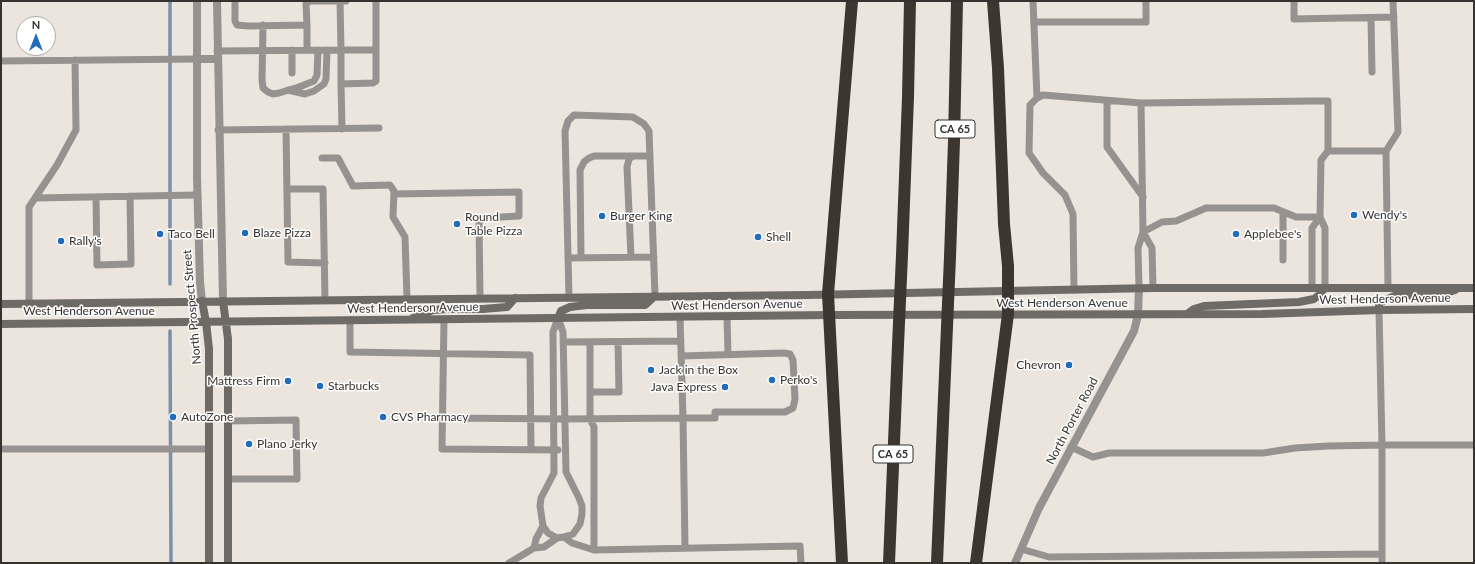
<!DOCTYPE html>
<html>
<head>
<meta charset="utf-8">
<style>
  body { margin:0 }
  #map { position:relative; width:1475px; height:564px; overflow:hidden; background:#ece5de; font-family:Lato,sans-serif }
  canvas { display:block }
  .frame { position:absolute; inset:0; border:2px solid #35322f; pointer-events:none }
  .north { position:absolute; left:16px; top:16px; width:40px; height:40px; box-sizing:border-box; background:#fff; border:1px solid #aeadac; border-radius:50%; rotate:0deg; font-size:11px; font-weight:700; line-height:16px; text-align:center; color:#35322f }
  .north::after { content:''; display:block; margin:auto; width:14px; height:18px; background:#216cbb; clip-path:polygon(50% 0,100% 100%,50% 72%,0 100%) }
</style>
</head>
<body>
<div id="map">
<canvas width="1475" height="564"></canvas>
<div class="frame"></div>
<div class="north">N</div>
</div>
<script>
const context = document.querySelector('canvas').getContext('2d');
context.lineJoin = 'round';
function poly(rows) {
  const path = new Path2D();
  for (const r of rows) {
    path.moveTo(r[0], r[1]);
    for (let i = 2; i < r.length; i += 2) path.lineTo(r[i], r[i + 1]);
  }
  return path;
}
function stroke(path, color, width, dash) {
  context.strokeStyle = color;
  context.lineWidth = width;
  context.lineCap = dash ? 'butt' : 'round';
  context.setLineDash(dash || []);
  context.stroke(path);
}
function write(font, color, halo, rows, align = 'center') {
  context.font = font + ' Lato,sans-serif';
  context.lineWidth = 3;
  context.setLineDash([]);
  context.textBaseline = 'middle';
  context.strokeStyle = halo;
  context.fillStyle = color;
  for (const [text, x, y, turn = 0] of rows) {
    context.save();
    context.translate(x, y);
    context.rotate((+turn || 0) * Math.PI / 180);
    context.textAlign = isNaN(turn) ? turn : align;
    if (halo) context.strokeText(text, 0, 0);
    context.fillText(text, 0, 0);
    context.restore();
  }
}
stroke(poly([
  [170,1,170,284],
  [170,331,171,563]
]), '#7a90aa', 3.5);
stroke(poly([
  [235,1,235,21,237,25,248,26,307,25,307,50],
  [376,1,376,50],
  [1033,1,1037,98],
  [1294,1,1294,19,1394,17],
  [1371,18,1372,72],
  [1034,22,1146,22,1146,1],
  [263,25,262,80,263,88,268,92,273,94,279,93,299,87,314,81,317,75,318,50],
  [307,25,306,4,310,1,346,1],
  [292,50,292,73],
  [217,51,341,50,376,50,376,81,373,83,341,84,341,50,340,1],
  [1,61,196,59],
  [341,84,342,129],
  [288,90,305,94,314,91,324,84,326,79,327,50],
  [1107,101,1107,147,1143,197],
  [286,129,288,262,325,263],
  [218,130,379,128],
  [1328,151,1386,151,1388,287],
  [1386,151,1398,132,1393,1],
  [322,158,338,158,353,186,390,185,394,191,393,217,405,237,407,299],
  [287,189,323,189,325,300],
  [394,194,519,192,519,216,484,218,479,221,480,298],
  [96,197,97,265,131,264,130,196],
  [35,198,197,195],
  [1143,232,1162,222,1176,221,1206,208,1274,208,1296,217,1320,217],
  [1143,232,1152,248,1153,288],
  [631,257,627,167,629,159,633,156,650,156],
  [568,258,654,257],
  [581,258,580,170,584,162,589,158,594,156,633,156],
  [1283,260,1283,212],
  [1312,287,1312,228,1320,217],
  [1139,288,1138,248,1143,232,1141,103,1313,101,1328,101,1328,151,1321,160,1320,217,1325,228,1325,288],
  [1074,290,1073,214,1065,195,1043,173,1029,153,1030,105,1037,98,1043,95,1141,103],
  [569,297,565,131,568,121,574,115,633,117,644,124,649,131,655,296],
  [29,304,29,207,57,165,76,130,75,60],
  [727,317,728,354],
  [558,318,563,332,566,472,579,498,582,506,582,514,580,524,573,534,564,537,557,538,548,533,543,526,540,506,541,498,554,473,553,332,558,318],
  [444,319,442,449,558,450],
  [350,320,350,352,530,355,531,450],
  [563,342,681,341],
  [590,343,590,419,594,427,594,550],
  [681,356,784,353,790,354,793,360,795,399,793,408,785,412,715,412,715,418,683,418,685,548],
  [590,392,619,392,618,342],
  [443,418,565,419,683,418,680,317],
  [228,421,296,420,297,479,228,479],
  [1071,447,1093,457,1109,453,1263,453,1295,448,1328,446,1382,445,1379,310],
  [1,449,209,449],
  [564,537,572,543,594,550,800,546,801,563],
  [534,548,536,539,543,526],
  [1021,549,1049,557,1382,554],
  [509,563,534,548,544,547,557,538],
  [1382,563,1382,445,1474,445]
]), '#95928f', 7);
stroke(poly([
  [1015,563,1039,508,1134,331,1138,315,1139,288]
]), '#95928f', 8);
stroke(poly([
  [197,1,197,177,200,282,202,301],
  [217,1,223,301],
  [196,59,217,59]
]), '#95928f', 8);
stroke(poly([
  [202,301,206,322,209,349,209,563],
  [223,301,228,339,228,563],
  [1,304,808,295,1153,288,1474,288],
  [1379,310,1379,303,1394,296,1443,294,1455,290],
  [1187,314,1194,309,1204,306,1299,302,1314,299,1319,295,1325,288],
  [413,318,433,310,447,309,483,309,507,307,515,298],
  [558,318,561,311,570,307,587,305,645,305,655,296],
  [1,324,829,315,1262,314,1379,310,1474,309]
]), '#6e6a66', 8);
stroke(poly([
  [902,255,908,97,910,1],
  [950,257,954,141,957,1],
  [842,563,828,294,852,1],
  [889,563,898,345],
  [937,563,946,350],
  [976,563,1008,314,1008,266,1004,224,998,68,993,1]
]), '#3c3631', 12);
stroke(poly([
  [898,345,902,255],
  [946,350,950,257]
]), '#3c3631', 12);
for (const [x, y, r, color] of [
  [1354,215,4,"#216cbb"],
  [602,216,4,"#216cbb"],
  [457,224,4,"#216cbb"],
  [245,233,4,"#216cbb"],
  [160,234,4,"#216cbb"],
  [1236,234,4,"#216cbb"],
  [758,237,4,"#216cbb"],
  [61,241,4,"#216cbb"],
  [1069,365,4,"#216cbb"],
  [651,370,4,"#216cbb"],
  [772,380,4,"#216cbb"],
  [288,381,4,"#216cbb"],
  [320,386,4,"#216cbb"],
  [725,387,4,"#216cbb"],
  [173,417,4,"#216cbb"],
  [383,417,4,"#216cbb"],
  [249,444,4,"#216cbb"]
]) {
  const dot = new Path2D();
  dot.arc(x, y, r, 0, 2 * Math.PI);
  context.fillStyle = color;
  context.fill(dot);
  stroke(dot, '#fff', 1.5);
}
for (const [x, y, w] of [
  [955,129,40],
  [893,454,40]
]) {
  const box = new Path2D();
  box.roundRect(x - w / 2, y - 9, w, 18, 3);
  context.fillStyle = '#fff';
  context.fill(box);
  stroke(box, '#35322f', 1);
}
write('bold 11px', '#35322f', null, [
  ["CA 65",955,129],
  ["CA 65",893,454]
]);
write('12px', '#35322f', '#fff', [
  ["Wendy's",1362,215],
  ["Burger King",610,216],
  ["Round",465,217],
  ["Table Pizza",465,231],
  ["Blaze Pizza",253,233],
  ["Taco Bell",168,234],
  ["Applebee's",1244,234],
  ["Shell",766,237],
  ["Rally's",69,241],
  ["Chevron",1061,365,"right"],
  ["Jack in the Box",659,370],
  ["Perko's",780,380],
  ["Mattress Firm",280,381,"right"],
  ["Starbucks",328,386],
  ["Java Express",717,387,"right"],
  ["AutoZone",181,417],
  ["CVS Pharmacy",391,417],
  ["Plano Jerky",257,444]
], 'left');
write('12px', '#35322f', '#fff', [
  ["West Henderson Avenue",1385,299,-1],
  ["West Henderson Avenue",1062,303],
  ["West Henderson Avenue",737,305,-1],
  ["North Prospect Street",192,307,-95],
  ["West Henderson Avenue",413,308,-1],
  ["West Henderson Avenue",89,311],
  ["North Porter Road",1072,421,-62]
]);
</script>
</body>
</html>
